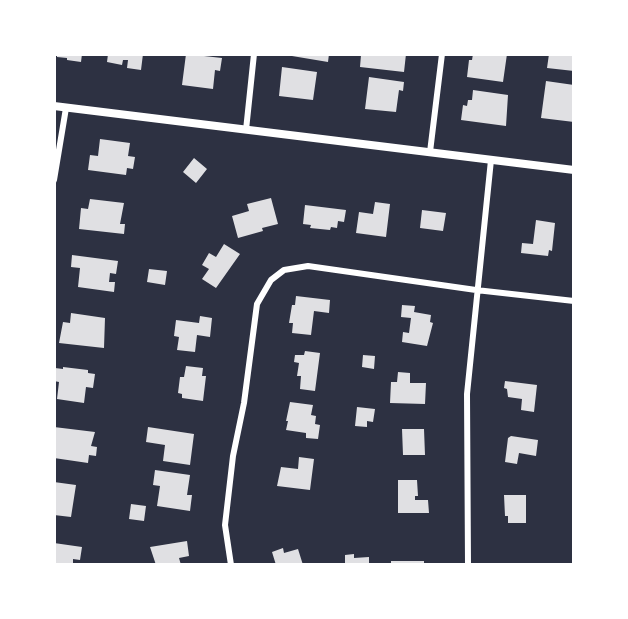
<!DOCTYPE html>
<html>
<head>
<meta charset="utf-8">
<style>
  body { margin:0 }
  #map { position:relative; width:628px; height:619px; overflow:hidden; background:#2d3142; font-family:"Noto Serif",serif }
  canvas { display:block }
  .frame { position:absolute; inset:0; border:56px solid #fff; pointer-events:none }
</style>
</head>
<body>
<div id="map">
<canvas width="628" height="619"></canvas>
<div class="frame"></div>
</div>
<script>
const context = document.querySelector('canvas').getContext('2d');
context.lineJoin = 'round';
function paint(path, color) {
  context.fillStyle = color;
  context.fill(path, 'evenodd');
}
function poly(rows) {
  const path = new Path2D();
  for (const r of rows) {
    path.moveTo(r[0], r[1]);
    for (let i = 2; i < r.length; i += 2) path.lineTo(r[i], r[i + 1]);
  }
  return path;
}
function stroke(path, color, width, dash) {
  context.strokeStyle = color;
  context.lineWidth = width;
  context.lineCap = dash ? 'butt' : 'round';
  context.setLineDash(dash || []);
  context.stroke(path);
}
paint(poly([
  [57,54,82,54,81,62,67,60,67,58,57,57],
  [108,54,143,54,141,70,127,68,128,60,123,60,122,65,107,62],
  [186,54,222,58,220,71,215,70,213,89,182,85],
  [280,54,329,54,328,62],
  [364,54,406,54,404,72,360,67,361,55],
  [473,54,507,54,503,82,467,77,469,60,472,60],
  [549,54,574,54,574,71,547,68],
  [282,67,317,72,313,100,279,96],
  [369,77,404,82,403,91,399,90,396,112,365,109],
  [546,81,574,85,574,122,541,118],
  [473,90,508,95,506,126,461,120,463,105,467,106,468,100,472,100],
  [100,139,130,143,128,156,135,157,133,169,127,168,126,175,88,170,90,155,98,156],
  [194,158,207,169,196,183,183,172],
  [271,198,278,224,262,228,263,231,238,238,232,216,249,211,247,204],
  [90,199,124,203,120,224,125,224,124,234,79,229,81,208,88,209],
  [375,202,390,204,386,237,356,233,359,212,373,214],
  [305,205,346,210,344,222,338,221,337,228,331,227,330,230,310,228,311,225,303,224],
  [422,210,446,213,443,231,420,228],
  [536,220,555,223,552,251,549,250,548,256,521,253,522,243,533,244],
  [224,244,240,254,216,288,202,279,209,269,202,265,209,253,216,257],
  [72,255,118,261,116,274,110,273,109,282,115,282,114,292,78,287,80,268,71,267],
  [149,269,167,271,165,285,147,282],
  [296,296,330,300,329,313,314,311,311,335,292,333,293,323,289,323,292,305,295,305],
  [402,305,415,306,414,312,431,315,430,322,433,323,427,346,402,342,403,332,409,333,411,318,401,317],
  [71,313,105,318,104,348,59,343,63,322,70,323],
  [200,316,212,318,210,337,197,335,195,352,177,350,179,337,174,336,176,320,199,323],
  [305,351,320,353,315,391,300,389,301,376,297,376,299,363,294,362,295,355,304,355],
  [363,355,375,356,374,369,362,367],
  [186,366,203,368,202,376,206,376,203,401,182,398,182,394,178,393,180,377,184,377],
  [63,367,88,370,88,373,95,374,93,388,86,387,84,403,57,399,59,382,54,381,55,368,63,369],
  [398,372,410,373,410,383,426,383,425,404,390,403,391,382,397,382],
  [505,381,537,385,534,412,521,410,522,399,508,397,507,389,504,388],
  [290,402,313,405,311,415,316,416,315,424,320,425,318,439,306,438,306,433,286,430,288,421,286,421],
  [357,407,375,409,373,422,367,421,367,427,355,426],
  [54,427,95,432,91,446,97,447,96,456,89,455,88,463,54,458],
  [148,427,194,434,190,465,163,461,165,445,146,442],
  [402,429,424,429,425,455,403,455],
  [511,436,538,440,536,456,519,453,517,464,505,462,508,438],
  [299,457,314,459,310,490,277,486,281,467,298,469],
  [155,470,190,475,187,495,192,495,190,511,157,506,160,486,153,485],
  [398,480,417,480,418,496,415,496,415,500,428,500,429,513,398,513],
  [54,482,76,485,71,517,54,515],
  [504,495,526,495,526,523,508,523,508,516,505,516],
  [131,504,146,506,144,521,129,519],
  [187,541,189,556,179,558,181,565,156,565,150,547],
  [54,543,82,547,80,560,73,559,73,565,54,565],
  [283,548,284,553,298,549,303,565,276,565,272,552],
  [354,554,354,558,369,557,369,565,345,565,345,555],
  [391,561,424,561,424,565,391,565]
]), '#e0e0e3');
stroke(poly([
  [246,130,254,54],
  [430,152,442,54],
  [54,180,66,108],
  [231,565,225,525,233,456,244,403,257,304,271,280,284,270,308,266,476,290,574,301],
  [468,565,467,394,491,160]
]), '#fff', 6);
stroke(poly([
  [54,106,574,170]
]), '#fff', 8);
</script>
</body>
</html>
